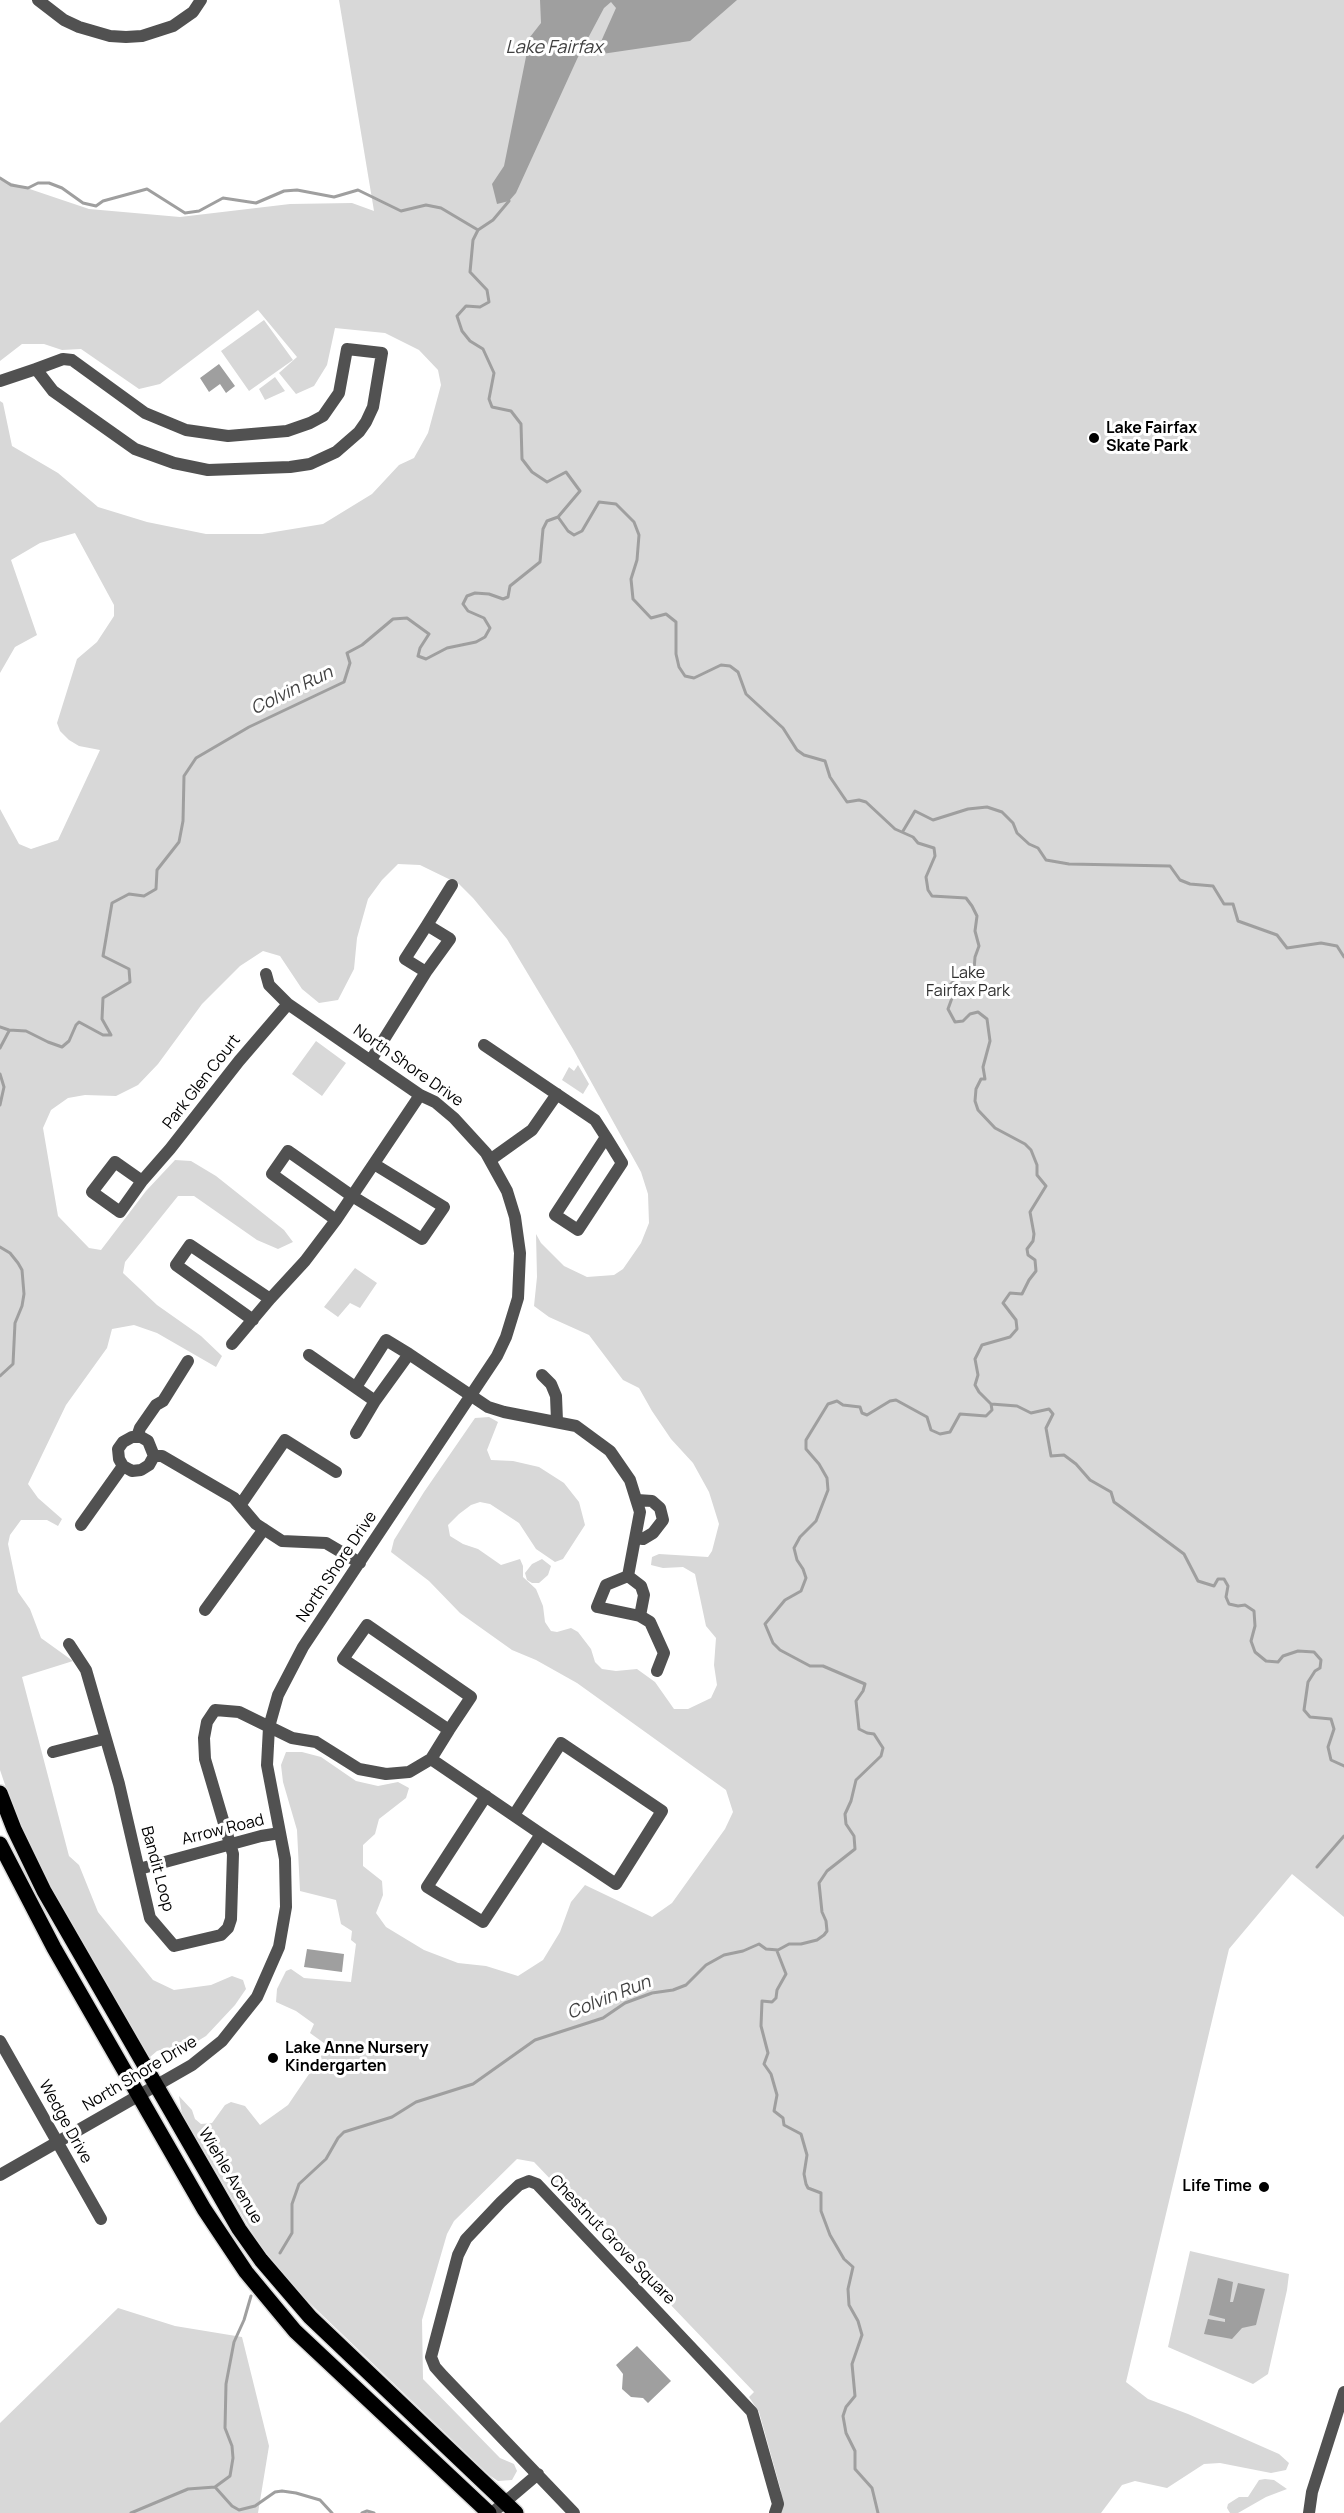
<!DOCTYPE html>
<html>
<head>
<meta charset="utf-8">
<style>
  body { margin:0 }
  canvas { display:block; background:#fff }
</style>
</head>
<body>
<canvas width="1344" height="2513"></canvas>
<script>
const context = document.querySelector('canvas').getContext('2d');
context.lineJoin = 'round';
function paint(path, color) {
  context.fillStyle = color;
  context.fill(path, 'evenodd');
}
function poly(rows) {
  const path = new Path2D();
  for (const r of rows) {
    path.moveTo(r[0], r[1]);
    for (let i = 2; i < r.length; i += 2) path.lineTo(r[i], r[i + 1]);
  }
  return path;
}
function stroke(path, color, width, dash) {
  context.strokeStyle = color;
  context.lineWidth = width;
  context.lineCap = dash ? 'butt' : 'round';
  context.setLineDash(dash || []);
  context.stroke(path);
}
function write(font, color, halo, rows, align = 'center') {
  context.font = font + ' Manrope,sans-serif';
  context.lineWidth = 6;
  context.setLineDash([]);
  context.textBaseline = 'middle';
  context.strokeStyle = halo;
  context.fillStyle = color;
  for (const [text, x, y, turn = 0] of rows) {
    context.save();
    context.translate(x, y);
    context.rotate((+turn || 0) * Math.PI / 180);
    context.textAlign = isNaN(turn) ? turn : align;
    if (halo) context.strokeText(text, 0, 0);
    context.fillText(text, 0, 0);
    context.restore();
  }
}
paint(poly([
  [339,0,1344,0,1344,1917,1292,1874,1229,1949,1126,2382,1148,2399,1188,2414,1279,2454,1289,2463,1286,2470,1271,2473,1220,2463,1204,2464,1167,2488,1135,2481,1122,2485,1101,2513,781,2513,781,2491,759,2412,749,2397,754,2392,534,2162,517,2159,454,2221,447,2234,422,2320,423,2379,500,2458,514,2464,517,2471,512,2480,498,2481,489,2475,294,2288,258,2242,182,2114,179,2096,192,2110,195,2119,201,2124,212,2123,225,2105,231,2102,245,2106,260,2125,288,2105,328,2046,310,2033,314,2024,296,2011,276,2002,277,1989,286,1971,291,1969,304,1978,351,1982,356,1944,351,1940,352,1931,341,1924,336,1900,300,1891,297,1830,283,1782,281,1765,286,1752,302,1752,321,1757,356,1781,378,1786,398,1782,409,1788,406,1798,379,1819,375,1834,363,1845,363,1866,382,1881,383,1895,376,1913,386,1927,424,1950,458,1963,486,1966,518,1976,543,1960,560,1932,571,1902,585,1885,652,1917,672,1903,725,1829,733,1812,726,1790,577,1683,536,1660,512,1650,460,1613,429,1581,391,1552,394,1540,424,1492,475,1418,489,1417,498,1422,487,1450,491,1460,513,1461,539,1467,564,1483,579,1502,585,1525,563,1559,555,1562,536,1549,519,1523,490,1504,480,1502,471,1505,459,1514,448,1525,450,1536,463,1544,478,1549,501,1565,520,1559,523,1566,523,1577,536,1589,543,1606,545,1622,551,1631,557,1632,571,1628,578,1632,591,1649,595,1662,602,1669,616,1671,637,1669,655,1682,674,1709,688,1709,711,1698,717,1685,714,1665,716,1638,706,1626,695,1574,683,1567,663,1568,651,1565,652,1557,659,1554,708,1557,712,1551,719,1524,709,1492,693,1463,671,1439,652,1411,639,1388,623,1380,589,1335,549,1317,534,1306,537,1277,536,1234,541,1243,564,1266,587,1277,614,1275,623,1269,641,1243,649,1223,648,1194,641,1172,573,1049,507,939,473,898,459,884,420,865,398,864,382,880,368,899,357,938,354,969,338,1000,319,1003,302,989,280,956,263,951,240,966,202,1004,158,1064,138,1085,116,1096,85,1095,68,1098,51,1110,43,1128,58,1216,89,1248,101,1250,146,1191,175,1160,191,1161,216,1176,284,1230,293,1242,278,1249,257,1240,194,1196,178,1196,125,1262,123,1273,157,1305,201,1336,222,1356,216,1367,157,1333,134,1325,112,1329,107,1348,66,1405,28,1484,38,1498,62,1519,58,1526,47,1520,21,1520,10,1535,8,1544,18,1592,30,1609,41,1638,73,1661,22,1677,69,1856,79,1865,98,1912,153,1980,174,1990,211,1985,232,1976,243,1980,246,1989,235,2005,206,2036,181,2051,164,2049,157,2051,150,2057,140,2045,55,1896,18,1823,0,1770,0,809,19,844,31,849,58,840,100,750,79,746,69,740,60,731,57,723,77,659,97,642,114,616,114,605,75,533,40,543,11,560,37,635,15,647,0,673,0,401,3,403,12,446,58,473,98,507,147,522,206,534,262,534,323,524,372,494,399,465,414,458,428,433,441,385,438,370,419,350,385,333,335,328,327,365,314,386,296,394,279,373,297,357,258,310,160,384,139,389,81,349,62,350,44,344,22,344,0,361,0,179,89,209,180,217,290,204,352,203,374,211],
  [264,320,293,360,249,391,221,351],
  [275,377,285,391,265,400,259,389],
  [316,1041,346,1063,322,1096,292,1074],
  [578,1065,589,1084,583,1094,562,1080,569,1067,574,1071],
  [355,1268,377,1283,360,1308,350,1303,338,1317,324,1307],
  [542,1559,551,1566,548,1575,539,1583,532,1583,527,1580,525,1573,532,1564],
  [1190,2251,1289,2274,1287,2290,1268,2374,1253,2384,1168,2347],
  [118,2308,175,2326,242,2337,269,2446,258,2513,0,2513,0,2423],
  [1265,2479,1274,2480,1287,2489,1266,2497,1238,2513,1230,2513,1227,2508,1228,2504,1239,2497,1248,2497,1259,2480]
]), '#d8d8d8');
paint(poly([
  [540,0,737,0,690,41,595,55,616,8,611,2,604,8,578,57,516,193,509,201,497,204,492,184,504,166,530,37,541,23],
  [219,364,235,386,226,393,220,384,209,392,200,378],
  [307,1949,344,1954,342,1972,304,1967],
  [1218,2278,1233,2282,1230,2302,1233,2302,1238,2283,1265,2289,1256,2325,1242,2328,1232,2339,1204,2334,1208,2319,1225,2322,1225,2319,1209,2315],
  [637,2346,671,2381,648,2403,643,2398,631,2397,622,2389,623,2374,616,2365]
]), '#9f9f9f');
stroke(poly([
  [0,178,11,185,28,188,38,183,49,183,62,188,83,203,96,206,103,201,147,189,185,213,199,211,223,198,256,203,284,191,297,190,334,197,358,190,401,211,426,205,441,208,478,230],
  [903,831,915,811,933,820,968,809,987,807,1002,812,1013,823,1017,833,1029,844,1038,848,1046,860,1069,864,1170,866,1180,880,1190,884,1213,886,1224,904,1233,904,1238,921,1277,935,1287,948,1321,943,1337,946,1344,957],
  [0,1027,9,1030,26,1031,48,1042,62,1047,69,1041,76,1025,79,1022,103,1035,111,1035,102,1019,103,998,130,982,129,969,103,956,112,903,129,894,144,896,156,889,157,870,179,842,183,821,184,776,196,758,249,727,344,682,350,663,347,653,362,645,393,619,407,618,429,634,420,648,418,656,426,659,447,648,476,642,485,637,490,628,484,618,468,611,463,604,467,596,475,593,489,594,503,599,508,597,510,586,540,562,543,529,547,521,558,517,580,491,566,472,547,482,532,472,522,459,521,424,511,411,492,407,489,399,494,373,483,349,470,341,462,331,457,316,466,306,480,307,489,302,487,290,470,272,473,240,478,230,493,220,509,201],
  [0,1048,9,1031],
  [0,1074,4,1087,0,1105],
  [0,1247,10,1253,18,1263,22,1270,24,1294,22,1306,15,1323,13,1364,0,1376],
  [991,1404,1017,1406,1031,1413,1049,1409,1053,1414,1046,1428,1051,1456,1064,1455,1076,1464,1090,1480,1111,1492,1114,1502,1125,1510,1184,1554,1198,1581,1214,1586,1218,1579,1224,1579,1228,1586,1226,1597,1229,1604,1238,1606,1245,1605,1254,1611,1255,1626,1251,1641,1255,1652,1266,1661,1278,1662,1283,1656,1298,1651,1314,1652,1321,1660,1320,1668,1315,1671,1308,1682,1304,1710,1310,1717,1331,1719,1334,1729,1328,1747,1331,1760,1344,1766],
  [1317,1867,1344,1836],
  [777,1951,786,1974,777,1990,776,1998,772,2002,762,2001,761,2026,768,2053,764,2064,771,2074,777,2095,774,2111,783,2118,784,2125,801,2134,807,2155,804,2174,806,2184,808,2188,821,2193,821,2211,830,2235,844,2259,853,2267,848,2289,849,2305,858,2321,862,2335,852,2364,855,2396,846,2407,843,2416,846,2433,855,2451,855,2469,872,2488,878,2513],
  [280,2253,292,2233,292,2204,299,2184,326,2159,338,2138,344,2132,392,2117,416,2102,473,2084,535,2040,603,2018,625,2003,652,1993,673,1990,686,1985,706,1965,724,1955,743,1951,759,1944,766,1949,778,1950,789,1944,801,1944,817,1940,824,1935,827,1931,826,1921,822,1912,819,1883,827,1871,855,1849,854,1836,846,1824,845,1814,851,1801,856,1780,881,1756,883,1748,874,1734,867,1733,859,1729,856,1701,863,1691,865,1684,823,1666,810,1666,780,1650,773,1643,765,1624,785,1600,801,1591,806,1578,803,1569,797,1560,794,1548,800,1537,816,1521,828,1490,827,1478,819,1464,806,1449,806,1440,828,1404,837,1401,843,1405,860,1407,862,1413,867,1415,890,1401,896,1400,927,1417,931,1430,940,1434,950,1432,960,1414,986,1416,992,1410,991,1404,979,1392,975,1385,978,1375,975,1359,982,1345,1010,1337,1017,1329,1016,1320,1003,1303,1010,1293,1022,1294,1029,1280,1036,1271,1035,1260,1028,1255,1027,1249,1033,1241,1034,1234,1030,1212,1046,1186,1037,1175,1037,1165,1031,1150,1025,1144,995,1128,978,1110,975,1101,976,1089,981,1079,985,1079,983,1067,990,1041,987,1019,978,1012,970,1014,963,1021,955,1022,948,1009,952,998,949,986,957,978,974,970,975,957,979,946,975,931,977,916,972,906,966,898,932,896,928,890,926,877,935,856,934,848,918,843,913,837,895,829,866,802,859,800,847,802,830,777,825,761,804,755,797,750,783,728,746,694,738,672,730,666,721,665,694,678,685,676,679,667,676,654,676,622,666,614,651,618,633,599,631,579,637,560,639,535,634,522,616,504,599,502,582,531,574,535,568,531,558,517],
  [215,2487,232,2506,239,2510,255,2506,275,2492,282,2491,296,2493,320,2500,332,2513],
  [131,2513,188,2489,215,2487,230,2476,233,2458,232,2446,225,2428,226,2384,234,2342,244,2320,251,2296],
  [362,2513,367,2511,374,2513]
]), '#9f9f9f', 3);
const major = poly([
  [0,1793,14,1829,44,1891,239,2229,261,2260,310,2317,516,2513],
  [0,1844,54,1948,204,2209,246,2272,295,2331,489,2513]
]);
stroke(major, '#dbdbdb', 18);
stroke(poly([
  [38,0,64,20,79,27,110,36,126,37,142,36,173,26,193,12,201,0],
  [347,349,382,353,373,407,366,422,359,432,336,452,310,464,290,467,208,470,174,463,135,449,53,391,36,369,63,359,72,360,145,413,186,430,228,436,287,431,310,423,323,416,339,393,347,349],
  [0,381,36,369],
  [427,925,452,885],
  [484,1045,595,1120,606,1137,555,1215,578,1230,622,1163,606,1137],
  [371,1060,426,972,450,939,427,925,405,959,426,972],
  [490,1160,532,1130,557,1094],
  [115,1162,142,1181,120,1212,92,1192,115,1162],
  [142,1181,170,1149,239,1061,288,1004],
  [336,1220,272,1174,288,1151,352,1196,422,1239,444,1207,374,1164],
  [253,1320,176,1265,190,1245,270,1299],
  [232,1344,270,1299,305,1261,336,1220,420,1095],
  [309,1355,375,1401,409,1354,488,1407,504,1412,576,1426,610,1451,630,1480,640,1512,628,1576,641,1586,644,1595,640,1616,650,1622,664,1653,657,1671],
  [542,1375,551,1384,556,1396,557,1421],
  [356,1387,386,1340,409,1354],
  [356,1433,375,1401],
  [137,1437,140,1428,156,1405,163,1401,188,1361],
  [154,1456,149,1465,141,1470,132,1471,123,1466,119,1459,118,1449,123,1442,132,1437,141,1437,148,1441,154,1456,162,1456,234,1498,256,1524,282,1541,326,1543,360,1563],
  [241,1504,285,1440,336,1472],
  [81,1525,123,1466],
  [636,1538,643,1539,653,1533,663,1520,660,1508,652,1501,637,1500],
  [628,1576,606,1585,597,1607,640,1616],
  [205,1610,264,1529],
  [69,1644,86,1670,119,1784,150,1918,174,1946,221,1935,228,1928,231,1919,233,1854,205,1759,204,1738,207,1722,215,1710,239,1712,292,1738,316,1742,359,1769,386,1774,409,1772,431,1759,449,1730,343,1659,367,1625,471,1697,449,1730],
  [53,1752,104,1739],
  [431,1759,541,1834,616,1884,662,1811,561,1743,514,1815],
  [486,1796,427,1887,483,1922,541,1834],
  [139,1869,261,1836,280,1833],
  [0,2041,101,2219],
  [0,2175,192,2065,222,2041,257,1997,279,1947,286,1907,285,1859,267,1765,269,1727,278,1695,303,1647,497,1356,506,1337,518,1298,520,1253,515,1217,507,1191,486,1153,454,1118,435,1102,420,1095,288,1004,269,985,266,974],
  [492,2513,538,2474],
  [574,2513,443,2376,435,2367,431,2357,458,2255,466,2239,501,2202,519,2185,529,2181,537,2184,752,2412,778,2504,775,2513],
  [1309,2513,1312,2492,1344,2392]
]), '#515151', 12);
stroke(major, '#000', 15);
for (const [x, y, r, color] of [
  [1094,438,6,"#000"],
  [273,2058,6,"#000"],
  [1264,2187,6,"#000"]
]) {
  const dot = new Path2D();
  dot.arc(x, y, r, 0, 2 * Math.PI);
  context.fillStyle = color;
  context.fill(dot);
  stroke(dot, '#fff', 2);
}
write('bold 16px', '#000', '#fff', [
  ["Lake Fairfax",1106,429],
  ["Skate Park",1106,447],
  ["Lake Anne Nursery",285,2049],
  ["Kindergarten",285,2067],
  ["Life Time",1252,2187,"right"]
], 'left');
write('16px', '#2f2f2f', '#fff', [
  ["Lake",968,974],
  ["Fairfax Park",968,992]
]);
write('16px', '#000', '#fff', [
  ["North Shore Drive",408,1066,35],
  ["Park Glen Court",202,1082,-52],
  ["North Shore Drive",337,1567,-56],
  ["Arrow Road",223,1830,-14],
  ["Bandit Loop",157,1869,75],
  ["North Shore Drive",140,2074,-31],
  ["Wedge Drive",65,2122,61],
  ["Wiehle Avenue",230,2176,59],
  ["Chestnut Grove Square",612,2240,46]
]);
write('italic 18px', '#404040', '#fff', [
  ["Lake Fairfax",554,48],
  ["Colvin Run",292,691,-26],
  ["Colvin Run",609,1998,-22]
]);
</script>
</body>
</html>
